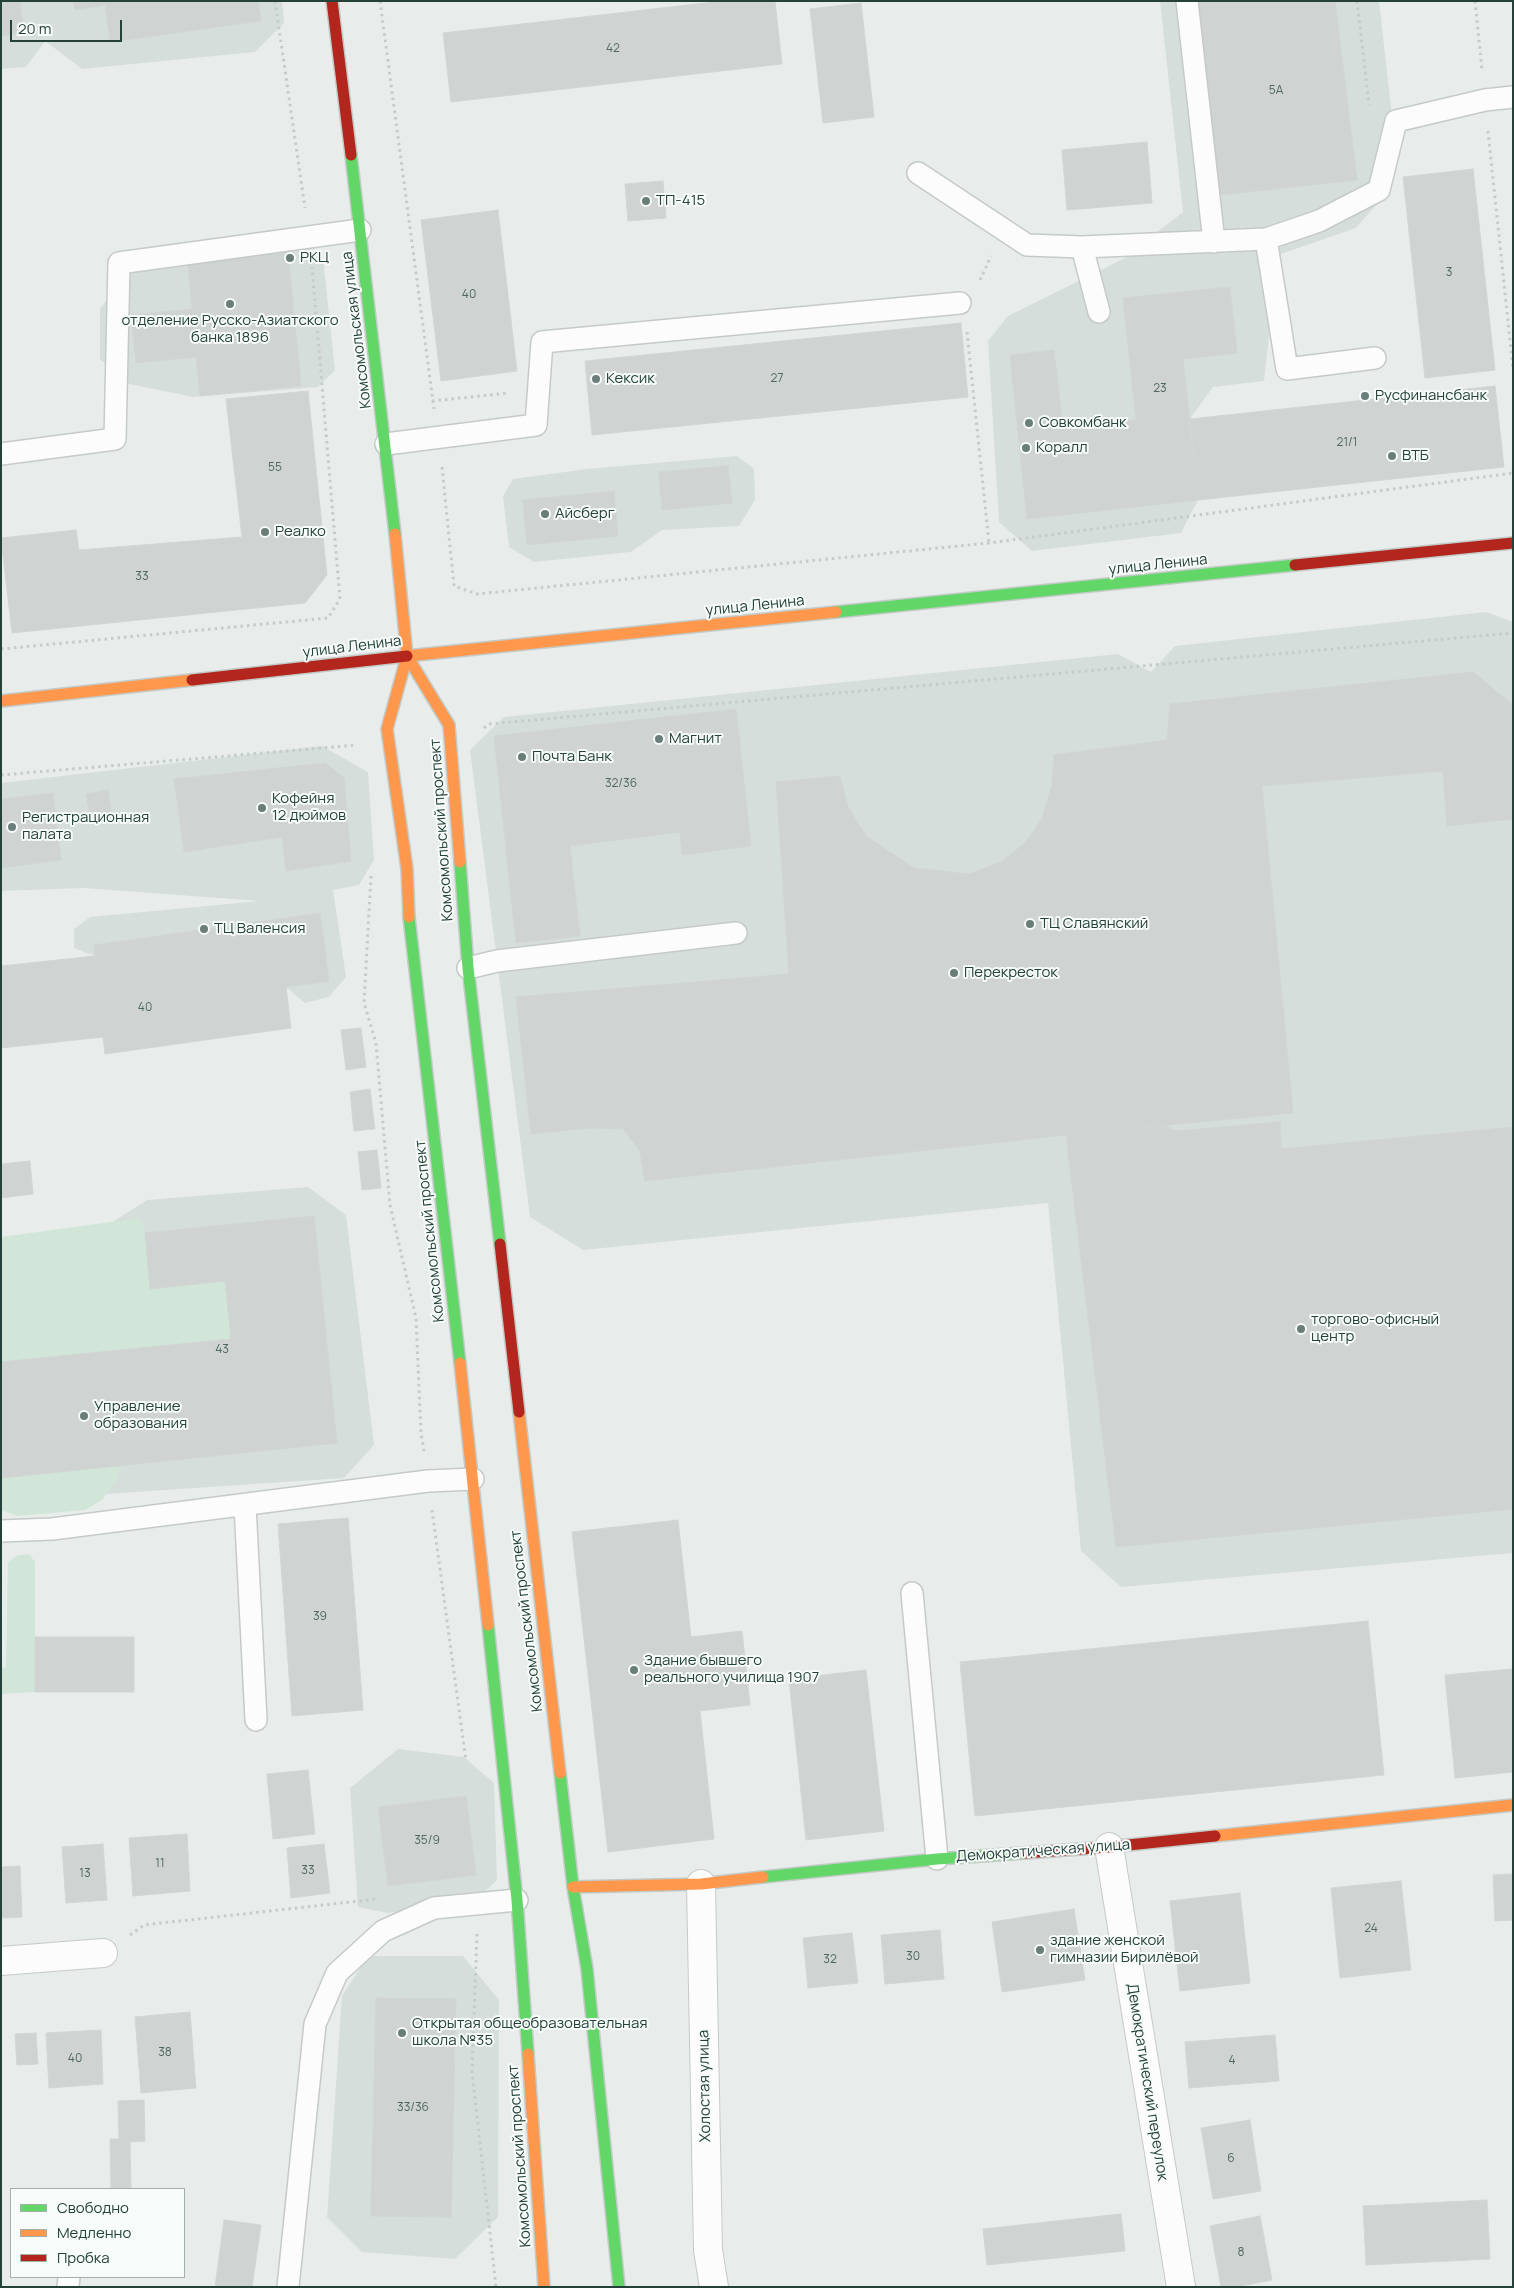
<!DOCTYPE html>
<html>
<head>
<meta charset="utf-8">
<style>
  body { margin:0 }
  #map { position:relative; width:1514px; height:2288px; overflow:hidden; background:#e8edeb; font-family:Manrope,sans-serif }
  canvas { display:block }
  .frame { position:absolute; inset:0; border:2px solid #24423a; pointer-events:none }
  .legend { position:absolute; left:10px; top:2188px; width:175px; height:90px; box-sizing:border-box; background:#f7fbf9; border:1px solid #a3b1ad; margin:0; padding:6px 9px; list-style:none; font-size:15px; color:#24423a }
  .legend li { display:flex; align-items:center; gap:10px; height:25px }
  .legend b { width:25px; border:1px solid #a3b1ad }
  .scale { position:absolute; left:10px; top:20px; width:112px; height:22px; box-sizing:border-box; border:2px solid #24423a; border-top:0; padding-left:6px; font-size:15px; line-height:18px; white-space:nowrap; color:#24423a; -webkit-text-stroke:4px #f7fbf9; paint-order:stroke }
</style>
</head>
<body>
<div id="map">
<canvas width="1514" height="2288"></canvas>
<div class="frame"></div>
<ul class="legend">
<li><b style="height:6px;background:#63d668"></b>Свободно</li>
<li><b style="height:6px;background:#ff974d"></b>Медленно</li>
<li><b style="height:6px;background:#b3261e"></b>Пробка</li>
</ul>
<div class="scale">20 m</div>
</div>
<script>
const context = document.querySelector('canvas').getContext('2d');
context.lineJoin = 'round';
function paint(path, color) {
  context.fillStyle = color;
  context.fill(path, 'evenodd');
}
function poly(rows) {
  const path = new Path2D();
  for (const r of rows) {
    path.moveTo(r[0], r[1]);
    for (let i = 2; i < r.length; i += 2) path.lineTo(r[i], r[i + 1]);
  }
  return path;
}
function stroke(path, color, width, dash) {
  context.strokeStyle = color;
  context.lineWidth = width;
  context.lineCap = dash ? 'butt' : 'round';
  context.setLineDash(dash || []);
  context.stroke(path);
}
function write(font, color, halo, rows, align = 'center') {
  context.font = font + ' Manrope,sans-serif';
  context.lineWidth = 4;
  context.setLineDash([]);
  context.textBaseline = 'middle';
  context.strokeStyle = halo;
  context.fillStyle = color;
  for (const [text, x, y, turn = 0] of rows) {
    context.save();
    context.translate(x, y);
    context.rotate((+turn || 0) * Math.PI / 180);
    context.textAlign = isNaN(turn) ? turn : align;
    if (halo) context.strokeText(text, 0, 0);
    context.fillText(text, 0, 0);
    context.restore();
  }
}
paint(poly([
  [1,1,282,1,284,23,255,52,82,69,45,41,26,67,1,69],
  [1160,1,1379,1,1396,152,1375,206,1356,228,1278,255,1264,381,1213,387,1190,419,1198,500,1181,533,1032,551,999,522,988,341,1008,316,1123,259,1183,212],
  [286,234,323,258,335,370,318,387,193,397,129,384,100,359,100,309,118,284,171,244],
  [737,456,754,469,755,500,739,526,662,530,631,552,534,562,509,547,503,496,513,479,587,469],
  [1486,612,1513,622,1513,1553,1121,1587,1081,1551,1048,1203,583,1250,530,1217,470,750,504,717,1118,654,1151,672,1175,646],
  [322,746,368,772,374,860,359,885,333,890,346,977,329,997,305,1003,286,987,95,956,74,948,74,929,90,917,260,901,84,888,1,891,1,783],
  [308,1187,346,1215,374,1445,344,1478,1,1501,1,1309,111,1223,147,1200],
  [398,1749,464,1757,494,1783,497,1880,474,1902,388,1913,358,1907,350,1788],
  [368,1956,463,1956,499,2000,498,2217,455,2259,362,2252,327,2217,342,1996]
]), '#d6dedb');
paint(poly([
  [140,1218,145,1233,151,1288,225,1281,231,1339,1,1362,1,1237],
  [122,1465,115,1483,102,1500,85,1510,18,1516,1,1510,1,1469,2,1477],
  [29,1554,35,1562,35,1692,1,1694,1,1668,6,1667,8,1562,18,1555]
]), '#d1e6d8');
const building = poly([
  [1,1,20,1,24,33,1,36,1,1],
  [73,1,258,1,261,21,110,42,105,5,75,10,73,1],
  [723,1,775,1,782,64,451,102,443,33,723,1],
  [1195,1,1335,1,1357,180,1219,195,1195,1],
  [861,3,874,117,823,123,810,9,861,3],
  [1147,142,1152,203,1067,210,1062,150,1147,142],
  [1473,169,1495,370,1425,378,1403,177,1473,169],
  [663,181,666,218,628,221,625,184,663,181],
  [498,210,517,371,441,381,421,220,498,210],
  [288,253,301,386,200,396,196,357,136,363,131,315,192,309,188,263,288,253],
  [1230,287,1237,353,1183,359,1198,500,1027,519,1010,355,1054,350,1063,428,1136,420,1123,298,1230,287],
  [961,323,968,397,592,435,585,361,961,323],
  [1495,386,1504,467,1198,500,1190,419,1495,386],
  [308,391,327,575,305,603,242,537,226,399,308,391],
  [728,466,732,503,662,510,659,472,728,466],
  [614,491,618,536,527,545,523,500,614,491],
  [76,530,79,550,242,537,305,603,12,633,1,538,76,530],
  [1473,672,1513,705,1513,819,1447,826,1443,771,1262,786,1293,1113,1066,1135,645,1181,640,1151,623,1129,591,1128,531,1134,516,997,789,974,776,782,840,776,848,807,866,836,914,868,969,874,1001,862,1025,843,1042,819,1052,785,1054,755,1167,740,1170,704,1473,672],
  [736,709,751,846,682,855,680,832,570,846,580,936,516,943,494,736,736,709],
  [325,763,344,778,351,861,286,871,282,837,184,852,174,779,325,763],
  [108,790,112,817,91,821,86,794,108,790],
  [53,793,61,860,1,868,1,799,53,793],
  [320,913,329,981,286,987,282,952,97,978,94,945,320,913],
  [282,952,291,1028,105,1054,103,1037,1,1048,1,966,95,956,97,978,282,952],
  [361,1028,366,1067,346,1070,341,1030,361,1028],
  [370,1089,375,1129,354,1131,350,1092,370,1089],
  [1280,1122,1281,1149,1513,1127,1513,1509,1116,1547,1066,1135,1165,1126,1176,1131,1280,1122],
  [377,1150,381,1188,362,1190,358,1152,377,1150],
  [30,1161,33,1194,1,1198,1,1164,30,1161],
  [314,1216,337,1443,2,1478,1,1362,231,1339,225,1281,150,1289,145,1233,314,1216],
  [348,1518,363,1710,292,1716,278,1524,348,1518],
  [678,1520,691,1637,742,1631,750,1705,700,1711,714,1839,608,1852,572,1532,678,1520],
  [1368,1621,1384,1775,975,1816,960,1662,1368,1621],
  [35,1637,134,1637,134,1692,35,1692,35,1637],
  [1513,1669,1513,1772,1455,1778,1445,1675,1513,1669],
  [866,1670,884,1831,806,1840,789,1679,866,1670],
  [308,1770,315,1834,273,1839,267,1774,308,1770],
  [466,1796,476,1875,388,1886,378,1807,466,1796],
  [187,1834,190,1891,133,1896,129,1838,187,1834],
  [103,1844,107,1900,66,1903,62,1847,103,1844],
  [324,1844,330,1893,291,1898,287,1848,324,1844],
  [20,1866,22,1917,1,1918,1,1867,20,1866],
  [1513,1874,1513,1920,1495,1921,1493,1875,1513,1874],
  [1401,1881,1411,1970,1340,1978,1331,1888,1401,1881],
  [1240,1893,1250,1983,1180,1991,1170,1901,1240,1893],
  [1074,1909,1085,1980,1002,1992,992,1922,1074,1909],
  [940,1930,944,1979,885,1984,881,1935,940,1930],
  [852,1933,858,1983,808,1988,803,1938,852,1933],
  [376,1998,456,1999,451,2217,371,2216,376,1998],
  [190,2012,196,2088,141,2093,135,2017,190,2012],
  [101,2030,103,2084,49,2088,46,2033,101,2030],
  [36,2033,38,2064,17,2065,15,2034,36,2033],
  [1275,2035,1279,2081,1189,2088,1185,2042,1275,2035],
  [144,2100,145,2141,130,2142,131,2189,111,2189,110,2139,119,2139,118,2101,144,2100],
  [1250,2120,1261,2191,1213,2199,1201,2128,1250,2120],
  [1487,2200,1490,2259,1366,2265,1363,2206,1487,2200],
  [1121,2214,1125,2251,987,2265,983,2229,1121,2214],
  [1260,2216,1272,2280,1236,2287,1221,2287,1210,2226,1260,2216],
  [224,2220,261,2225,252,2287,215,2287,224,2220]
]);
paint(building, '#cfd4d2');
stroke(building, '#d1d6d4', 1);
const lane = poly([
  [1187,1,1214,242],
  [918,173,1027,245,1082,247,1266,239,1319,221,1379,190,1396,121,1485,100,1513,97],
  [1266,239,1287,369,1375,358],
  [1082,247,1099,312],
  [386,444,536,425,542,342,960,303],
  [1,454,115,439,119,263,360,230],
  [468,968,497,961,736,933],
  [245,1505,256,1720],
  [1,1531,52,1529,428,1481,473,1479],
  [912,1593,937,1859],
  [68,2287,69,2277],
  [288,2287,315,2024,337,1973,383,1931,434,1908,517,1900]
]);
const street = poly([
  [1109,1847,1181,2287],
  [701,1884,708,2250,714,2287],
  [1,1961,103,1953]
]);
const fast = poly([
  [351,155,395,534],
  [836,612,1295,565],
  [460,862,468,968,500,1244],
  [409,917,460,1363],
  [488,1625,517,1900,528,2054],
  [560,1773,573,1887,587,1969,619,2287],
  [763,1877,937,1859,1024,1853]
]);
const slow = poly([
  [395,534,407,656,387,729,407,869,409,917],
  [407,656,449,725,460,862],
  [407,656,836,612],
  [1,701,192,680],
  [460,1363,488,1625],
  [519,1412,560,1773],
  [1215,1836,1513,1805],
  [573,1887,701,1884,763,1877],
  [528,2054,544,2287]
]);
const jam = poly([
  [332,1,351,155],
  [1295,565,1513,543],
  [192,680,407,656],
  [500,1244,519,1412],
  [1024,1853,1109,1847,1215,1836]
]);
stroke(lane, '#c5cac8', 24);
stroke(street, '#c5cac8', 30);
stroke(fast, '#c3cbc8', 14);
stroke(slow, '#c3cbc8', 14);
stroke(jam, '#c3cbc8', 14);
stroke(poly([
  [275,1,305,208],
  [380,1,434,409],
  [1357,1,1369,105],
  [1475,1,1482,70],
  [1488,131,1513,369],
  [980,280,991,256],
  [967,332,989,543],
  [432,401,509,393],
  [442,467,454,586,477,594,989,543,1513,473],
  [1,649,328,618,340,599,312,267],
  [484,728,489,724,1513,633],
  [1,775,357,745],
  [371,876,364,1003,376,1043,390,1205,416,1318,421,1433,424,1451],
  [432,1510,466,1761],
  [477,1934,472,2071,496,2287],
  [130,1935,144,1925,377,1899]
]), '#c3ccca', 3, [2.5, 4]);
stroke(lane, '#fcfcfc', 21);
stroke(street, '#fcfcfc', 28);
stroke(fast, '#63d668', 11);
stroke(slow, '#ff974d', 11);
stroke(jam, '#b3261e', 11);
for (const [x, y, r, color] of [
  [646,201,5,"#697e78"],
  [290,258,5,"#697e78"],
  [230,304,5,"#697e78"],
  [596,379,5,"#697e78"],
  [1365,396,5,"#697e78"],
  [1029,423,5,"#697e78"],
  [1026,448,5,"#697e78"],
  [1392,456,5,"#697e78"],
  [545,514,5,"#697e78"],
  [265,532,5,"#697e78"],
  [659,739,5,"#697e78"],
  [522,757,5,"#697e78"],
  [262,808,5,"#697e78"],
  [12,827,5,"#697e78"],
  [1030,924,5,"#697e78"],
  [204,929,5,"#697e78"],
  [954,973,5,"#697e78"],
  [1301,1329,5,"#697e78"],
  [84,1416,5,"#697e78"],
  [634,1670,5,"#697e78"],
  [1040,1950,5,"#697e78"],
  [402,2033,5,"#697e78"]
]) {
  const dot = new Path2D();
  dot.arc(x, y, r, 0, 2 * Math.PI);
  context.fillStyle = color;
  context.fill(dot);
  stroke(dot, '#f7fbf9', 2);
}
write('12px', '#506761', null, [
  ["42",613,49],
  ["5А",1276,91],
  ["3",1449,273],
  ["40",469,295],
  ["27",777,379],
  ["23",1160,389],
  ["21/1",1347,443],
  ["55",275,468],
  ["33",142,577],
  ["32/36",621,784],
  ["40",145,1008],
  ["43",222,1350],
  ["39",320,1617],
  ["35/9",427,1841],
  ["11",160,1864],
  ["33",308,1871],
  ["13",85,1874],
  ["24",1371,1929],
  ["30",913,1957],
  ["32",830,1960],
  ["38",165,2053],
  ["40",75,2059],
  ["4",1232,2061],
  ["33/36",413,2108],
  ["6",1231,2159],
  ["8",1241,2253]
]);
write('15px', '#24423a', '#f7fbf9', [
  ["ТП-415",656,201],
  ["РКЦ",300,258],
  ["отделение Русско-Азиатского",230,321,"center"],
  ["банка 1896",230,338,"center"],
  ["Кексик",606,379],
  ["Русфинансбанк",1375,396],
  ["Совкомбанк",1039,423],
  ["Коралл",1036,448],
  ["ВТБ",1402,456],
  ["Айсберг",555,514],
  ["Реалко",275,532],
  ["Магнит",669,739],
  ["Почта Банк",532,757],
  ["Кофейня",272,799],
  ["12 дюймов",272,816],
  ["Регистрационная",22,818],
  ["палата",22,835],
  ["ТЦ Славянский",1040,924],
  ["ТЦ Валенсия",214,929],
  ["Перекресток",964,973],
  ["торгово-офисный",1311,1320],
  ["центр",1311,1337],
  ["Управление",94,1407],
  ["образования",94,1424],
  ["Здание бывшего",644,1661],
  ["реального училища 1907",644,1678],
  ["здание женской",1050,1941],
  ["гимназии Бирилёвой",1050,1958],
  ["Открытая общеобразовательная",412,2024],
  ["школа №35",412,2041]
], 'left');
write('15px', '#24423a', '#f7fbf9', [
  ["Комсомольская улица",357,330,-97],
  ["улица Ленина",1158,565,-6],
  ["улица Ленина",755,606,-6],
  ["улица Ленина",352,647,-7],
  ["Комсомольский проспект",442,830,-94],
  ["Комсомольский проспект",430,1231,-96],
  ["Комсомольский проспект",527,1621,-97],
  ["Демократическая улица",1043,1851,-4],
  ["Демократический переулок",1147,2082,81],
  ["Холостая улица",705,2086,-91],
  ["Комсомольский проспект",520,2156,-94]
]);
</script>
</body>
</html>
